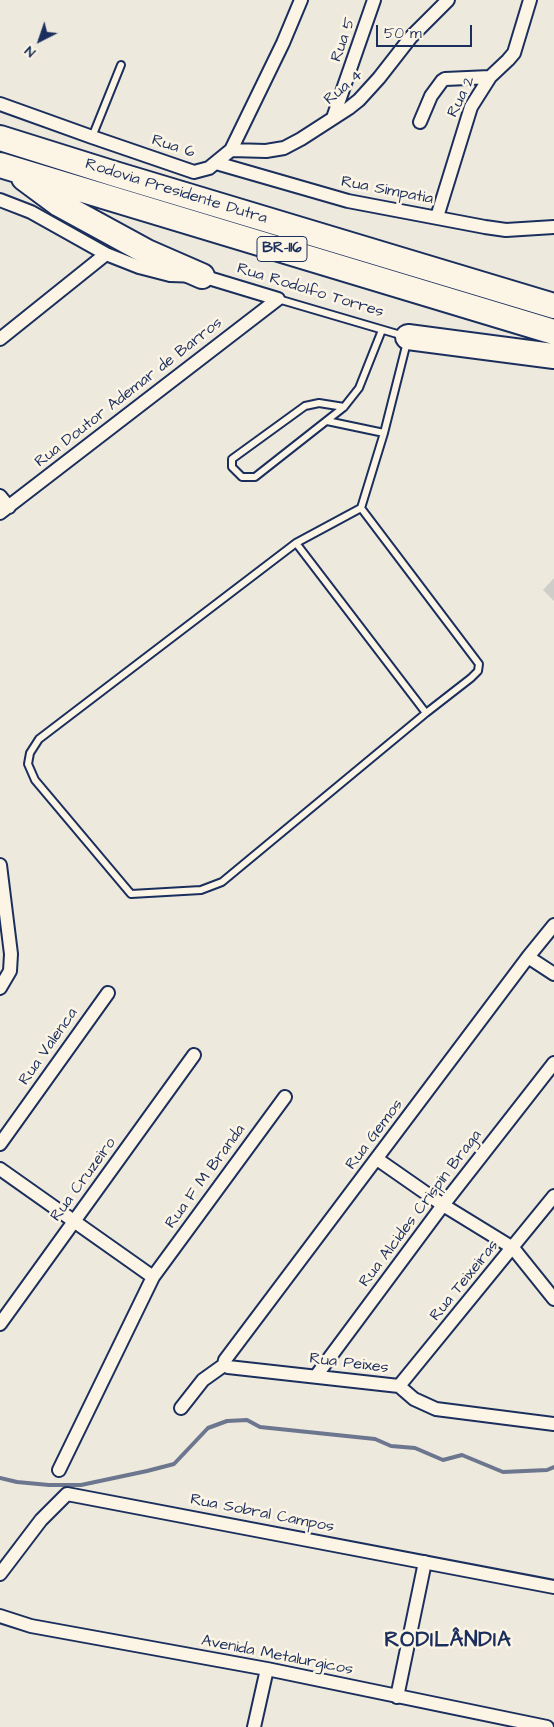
<!DOCTYPE html>
<html>
<head>
<meta charset="utf-8">
<style>
  body { margin:0 }
  #map { position:relative; width:554px; height:1727px; overflow:hidden; background:#eee9dd; font-family:"Architects Daughter",sans-serif }
  canvas { display:block }
  .north { position:absolute; left:15px; top:15px; width:50px; height:50px; -webkit-text-stroke:4px #fcf5e5; paint-order:stroke; rotate:221deg; font-size:14px; font-weight:700; line-height:20px; text-align:center; color:#1b2f5e }
  .north::after { content:''; display:block; margin:auto; width:18px; height:22px; background:#1b2f5e; clip-path:polygon(50% 0,100% 100%,50% 72%,0 100%) }
  .scale { position:absolute; left:376px; top:25px; width:96px; height:22px; box-sizing:border-box; border:2px solid #1b2f5e; border-top:0; padding-left:6px; font-size:15px; line-height:18px; white-space:nowrap; color:#1b2f5e; -webkit-text-stroke:4px #fcf5e5; paint-order:stroke }
</style>
</head>
<body>
<div id="map">
<canvas width="554" height="1727"></canvas>
<div class="north">N</div>
<div class="scale">50 m</div>
</div>
<script>
const context = document.querySelector('canvas').getContext('2d');
context.lineJoin = 'round';
function paint(path, color) {
  context.fillStyle = color;
  context.fill(path, 'evenodd');
}
function poly(rows) {
  const path = new Path2D();
  for (const r of rows) {
    path.moveTo(r[0], r[1]);
    for (let i = 2; i < r.length; i += 2) path.lineTo(r[i], r[i + 1]);
  }
  return path;
}
function stroke(path, color, width, dash) {
  context.strokeStyle = color;
  context.lineWidth = width;
  context.lineCap = dash ? 'butt' : 'round';
  context.setLineDash(dash || []);
  context.stroke(path);
}
function write(font, color, halo, rows, align = 'center') {
  context.font = font + ' "Architects Daughter",sans-serif';
  context.lineWidth = 5;
  context.setLineDash([]);
  context.textBaseline = 'middle';
  context.strokeStyle = halo;
  context.fillStyle = color;
  for (const [text, x, y, turn = 0] of rows) {
    context.save();
    context.translate(x, y);
    context.rotate((+turn || 0) * Math.PI / 180);
    context.textAlign = isNaN(turn) ? turn : align;
    if (halo) context.strokeText(text, 0, 0);
    context.fillText(text, 0, 0);
    context.restore();
  }
}
paint(poly([
  [554,578,554,601,543,590]
]), '#cfcdca');
stroke(poly([
  [0,1478,17,1482,49,1485,81,1485,147,1471,174,1464,208,1428,227,1421,247,1420,260,1427,375,1439,391,1446,415,1448,443,1460,462,1455,503,1472,547,1470,554,1467]
]), '#6c778f', 4);
const lane = poly([
  [92,137,121,65],
  [278,299,404,336],
  [344,407,319,403,305,406,232,459,232,467,242,477,255,477,344,407,359,388,382,330],
  [327,421,384,433],
  [361,508,479,664,478,671,471,678,426,713],
  [296,543,426,713,222,882,201,890,131,894,35,780,28,764,30,753,39,739,296,543,361,508,384,433,407,342]
]);
const street = poly([
  [0,104,92,137,194,172,209,168,231,150,283,43,301,0],
  [333,118,374,0],
  [420,122,431,96,442,81,445,79,490,77],
  [231,150,266,151,284,148,301,139,349,108,359,100,379,78,411,37,448,0],
  [216,163,348,201,485,227,506,230,554,227],
  [0,200,31,212,106,254,139,267,170,275,202,276,278,299],
  [437,217,471,107,490,77,508,60,514,53,530,0],
  [0,339,106,254],
  [0,496,9,507],
  [0,513,278,299],
  [0,865,11,954,10,971,0,988],
  [528,957,554,974],
  [0,1144,108,993],
  [377,1159,443,1205,513,1248,554,1299],
  [0,1169,153,1277],
  [0,1324,194,1055],
  [224,1365,225,1360,528,957,554,925],
  [224,1365,228,1367,399,1386,414,1399,436,1409,554,1424],
  [316,1376,443,1205,554,1063],
  [399,1386,554,1196],
  [181,1408,203,1380,224,1365],
  [59,1470,153,1277,285,1097],
  [0,1574,41,1520,67,1494,554,1587],
  [0,1616,31,1626,267,1669,547,1727],
  [397,1697,425,1562],
  [254,1727,267,1669]
]);
const highway = poly([
  [0,138,115,174,554,306],
  [0,165,554,332],
  [24,178,59,204,147,252,202,276],
  [408,337,554,356]
]);
stroke(lane, '#1b2f5e', 10);
stroke(street, '#1b2f5e', 16);
stroke(highway, '#1b2f5e', 28);
stroke(lane, '#fcf5e5', 6);
stroke(street, '#fcf5e5', 12);
stroke(highway, '#fcf5e5', 24);
for (const [x, y, w] of [
  [282,249,50]
]) {
  const box = new Path2D();
  box.roundRect(x - w / 2, y - 12.5, w, 25, 4);
  context.fillStyle = '#fcf5e5';
  context.fill(box);
  stroke(box, '#1b2f5e', 1);
}
write('bold 15px', '#1b2f5e', null, [
  ["BR-116",282,249]
]);
write('16px', '#1b2f5e', '#fcf5e5', [
  ["Rua 5",344,40,-71],
  ["Rua 4",344,88,-40],
  ["Rua 2",462,97,-64],
  ["Rua 6",173,147,18],
  ["Rua Simpatia",387,191,11],
  ["Rodovia Presidente Dutra",176,192,17],
  ["Rua Rodolfo Torres",310,291,17],
  ["Rua Doutor Ademar de Barros",129,393,-38],
  ["Rua Valenca",49,1047,-55],
  ["Rua Gemos",375,1135,-53],
  ["Rua F M Branda",206,1177,-54],
  ["Rua Cruzeiro",84,1180,-54],
  ["Rua Alcides Crispin Braga",421,1209,-53],
  ["Rua Teixeiras",465,1281,-51],
  ["Rua Peixes",349,1364,7],
  ["Rua Sobral Campos",262,1514,11],
  ["Avenida Metalurgicos",277,1656,11]
]);
context.letterSpacing = '1px';
write('bold 21px', '#1b2f5e', '#fcf5e5', [
  ["RODILÂNDIA",448,1642]
]);
context.letterSpacing = '0px';
</script>
</body>
</html>
